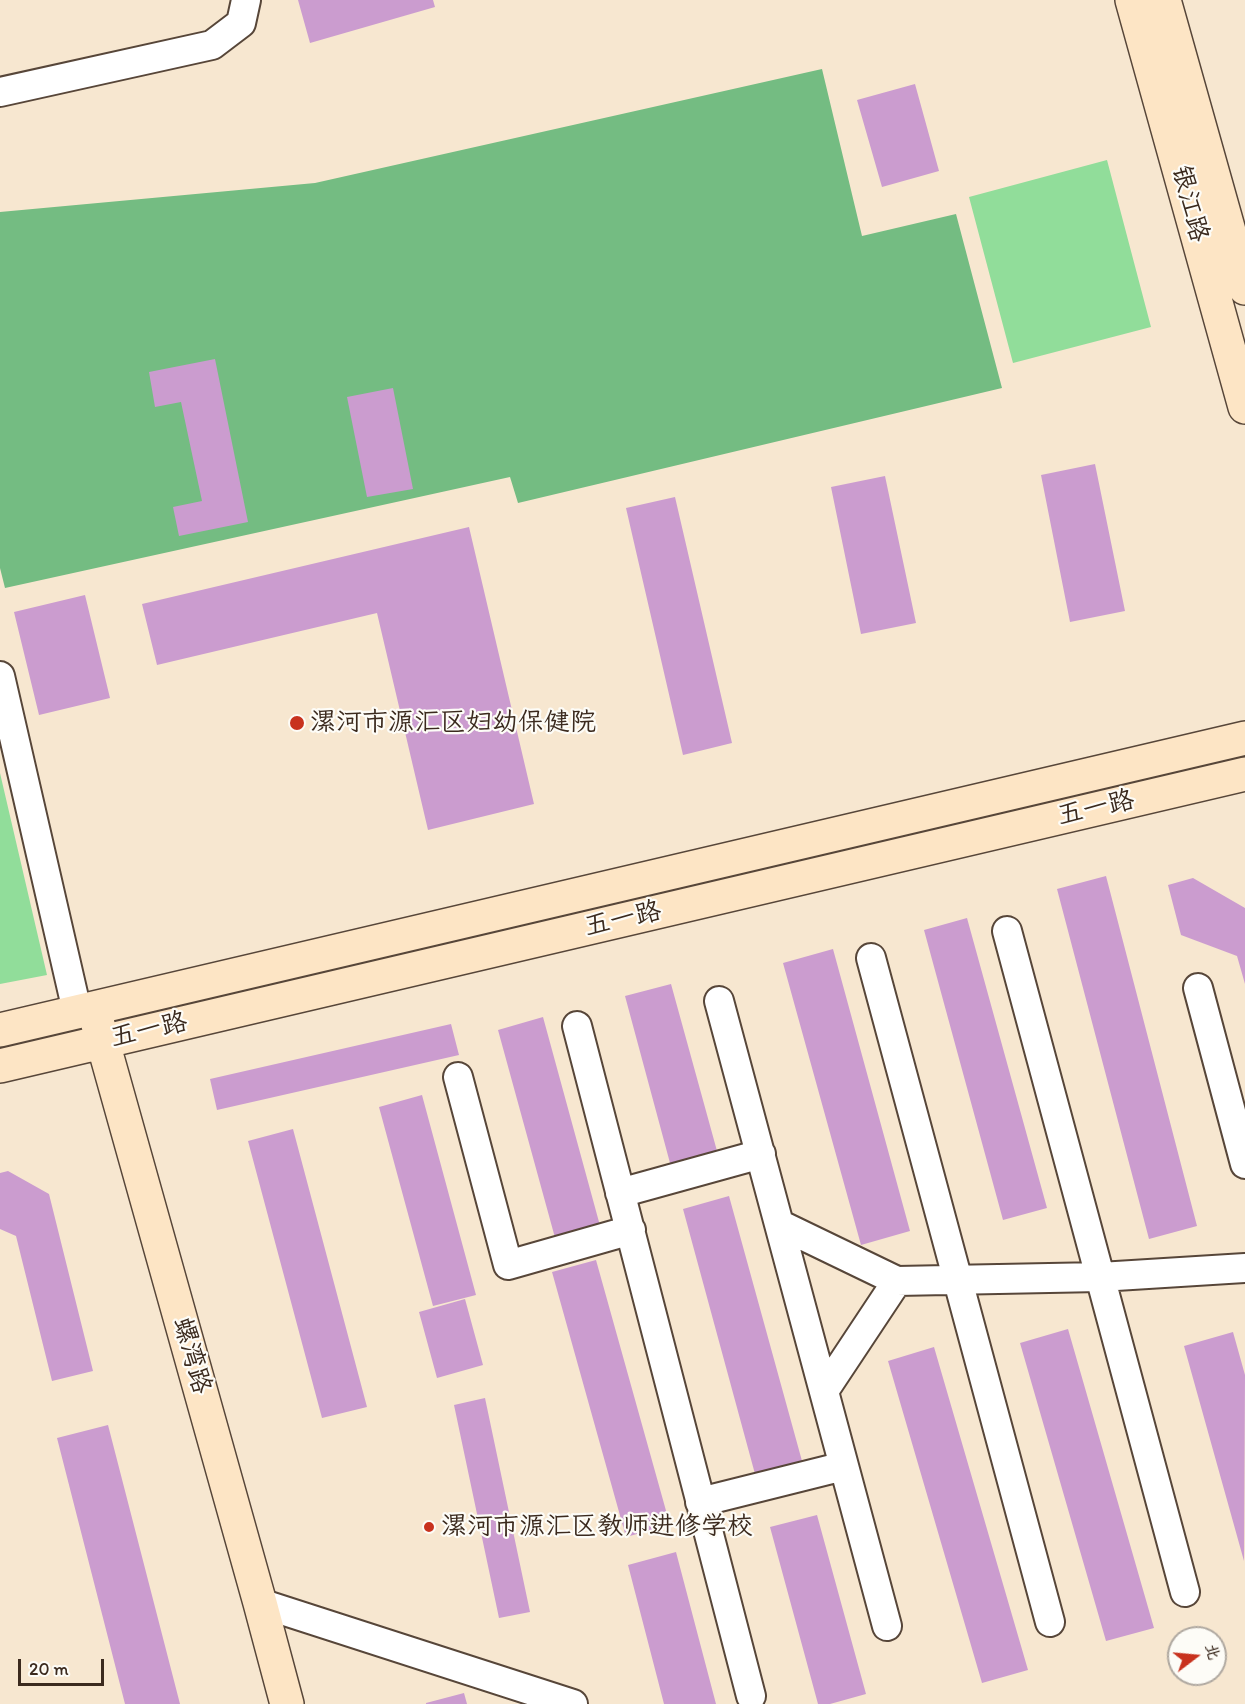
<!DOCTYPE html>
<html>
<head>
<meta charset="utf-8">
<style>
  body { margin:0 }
  #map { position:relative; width:1245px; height:1704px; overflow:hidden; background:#f7e7d0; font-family:Itim,"LXGW WenKai TC",sans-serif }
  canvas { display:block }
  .north { position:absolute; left:1167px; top:1626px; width:60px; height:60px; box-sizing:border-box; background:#fdfcf7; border:2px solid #afa8a0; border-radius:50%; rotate:74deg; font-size:16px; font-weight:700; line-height:24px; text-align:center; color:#3b2a1e }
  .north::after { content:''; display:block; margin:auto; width:21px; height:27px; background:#c8321e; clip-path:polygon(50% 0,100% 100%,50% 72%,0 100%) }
  .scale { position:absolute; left:18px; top:1659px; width:86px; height:27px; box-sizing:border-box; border:3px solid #3b2a1e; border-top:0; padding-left:8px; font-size:18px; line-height:21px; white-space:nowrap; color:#3b2a1e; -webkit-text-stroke:4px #fdfcf7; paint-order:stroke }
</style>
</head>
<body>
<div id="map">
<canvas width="1245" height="1704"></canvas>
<div class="north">北</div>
<div class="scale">20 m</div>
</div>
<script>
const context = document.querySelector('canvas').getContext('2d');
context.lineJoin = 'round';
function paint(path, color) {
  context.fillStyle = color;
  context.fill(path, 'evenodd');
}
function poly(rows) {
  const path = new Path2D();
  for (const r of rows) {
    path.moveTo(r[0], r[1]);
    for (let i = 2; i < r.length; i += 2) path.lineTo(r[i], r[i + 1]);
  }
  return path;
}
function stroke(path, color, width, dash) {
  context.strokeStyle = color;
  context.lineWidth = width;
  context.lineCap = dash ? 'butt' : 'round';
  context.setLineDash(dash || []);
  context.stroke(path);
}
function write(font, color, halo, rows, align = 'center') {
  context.font = font + ' Itim,"LXGW WenKai TC",sans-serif';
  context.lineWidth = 4.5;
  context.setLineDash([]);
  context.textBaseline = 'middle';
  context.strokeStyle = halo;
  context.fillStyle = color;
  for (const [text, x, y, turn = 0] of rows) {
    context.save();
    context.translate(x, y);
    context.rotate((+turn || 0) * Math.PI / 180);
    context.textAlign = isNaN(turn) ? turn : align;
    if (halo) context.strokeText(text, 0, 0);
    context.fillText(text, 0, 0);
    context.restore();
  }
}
paint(poly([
  [1107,160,1151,327,1013,363,969,197],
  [0,773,47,975,0,984]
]), '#91dd9a');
paint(poly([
  [822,69,862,236,956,214,1002,388,518,503,510,477,5,588,0,568,0,212,315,183]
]), '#74bc82');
paint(poly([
  [298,0,433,0,435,7,310,43],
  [915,84,939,171,882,187,857,100],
  [215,359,248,522,179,536,173,507,202,501,181,402,155,407,149,372],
  [393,388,413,489,367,497,347,397],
  [1095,464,1125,611,1070,622,1041,475],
  [885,476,916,623,861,634,831,487],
  [675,497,732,743,683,755,626,508],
  [469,527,534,804,428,830,377,613,157,665,142,604],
  [85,595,110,698,39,715,14,612],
  [1106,876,1197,1226,1149,1239,1057,889],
  [1193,878,1245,908,1245,984,1237,956,1181,935,1168,885],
  [967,918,1047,1208,1003,1220,924,930],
  [833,949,910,1231,861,1245,783,963],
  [671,984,717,1151,670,1163,625,996],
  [543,1017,602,1233,557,1245,498,1030],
  [451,1024,459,1055,217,1110,210,1079],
  [422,1095,476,1295,433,1306,379,1107],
  [293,1129,367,1407,322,1418,248,1141],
  [8,1171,49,1194,93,1371,52,1381,16,1236,0,1229,0,1173],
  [729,1196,802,1461,755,1474,683,1209],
  [596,1260,670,1525,626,1537,552,1272],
  [465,1299,483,1365,437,1378,419,1312],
  [1068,1329,1154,1628,1106,1641,1020,1343],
  [1233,1332,1245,1375,1244,1561,1184,1346],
  [934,1347,1028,1670,982,1683,888,1361],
  [485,1398,530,1612,499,1618,454,1405],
  [108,1425,180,1704,125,1704,57,1438],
  [817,1515,866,1694,830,1704,818,1704,770,1527],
  [676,1552,716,1704,664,1704,628,1565],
  [464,1693,467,1704,426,1704,426,1703]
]), '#cb9ccf');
const street = poly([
  [0,92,212,45,241,23,246,0],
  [0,676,77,1011],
  [1007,931,1185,1592],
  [871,958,1050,1622],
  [1198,988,1245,1164],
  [719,1001,887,1626],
  [577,1026,751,1696],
  [458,1077,508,1265,631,1230],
  [620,1193,761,1154],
  [779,1224,897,1281],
  [824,1391,897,1281,1100,1277,1245,1268],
  [700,1502,844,1466],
  [260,1603,573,1704]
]);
const secondary = poly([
  [1132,0,1245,407],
  [1164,0,1245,288],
  [97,1021,260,1603,287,1704],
  [0,1030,1245,738],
  [0,1066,1245,774]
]);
stroke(street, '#574639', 32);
stroke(secondary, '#574639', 36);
stroke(street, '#fff', 28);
stroke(secondary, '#fde5c5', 33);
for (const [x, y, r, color] of [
  [297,723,8,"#c8321e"],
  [429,1527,6,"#c8321e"]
]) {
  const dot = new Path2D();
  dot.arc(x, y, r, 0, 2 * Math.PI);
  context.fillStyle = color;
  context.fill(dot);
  stroke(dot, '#fdfcf7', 2);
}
write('26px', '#3b2a1e', '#fdfcf7', [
  ["银江路",1189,204,75],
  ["五一路",1096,809,-13],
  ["五一路",623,920,-13],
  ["五一路",149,1031,-13],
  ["螺湾路",191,1356,74]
]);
write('26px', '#3b2a1e', '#fdfcf7', [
  ["漯河市源汇区妇幼保健院",310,723],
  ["漯河市源汇区教师进修学校",441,1527]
], 'left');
</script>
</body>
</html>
